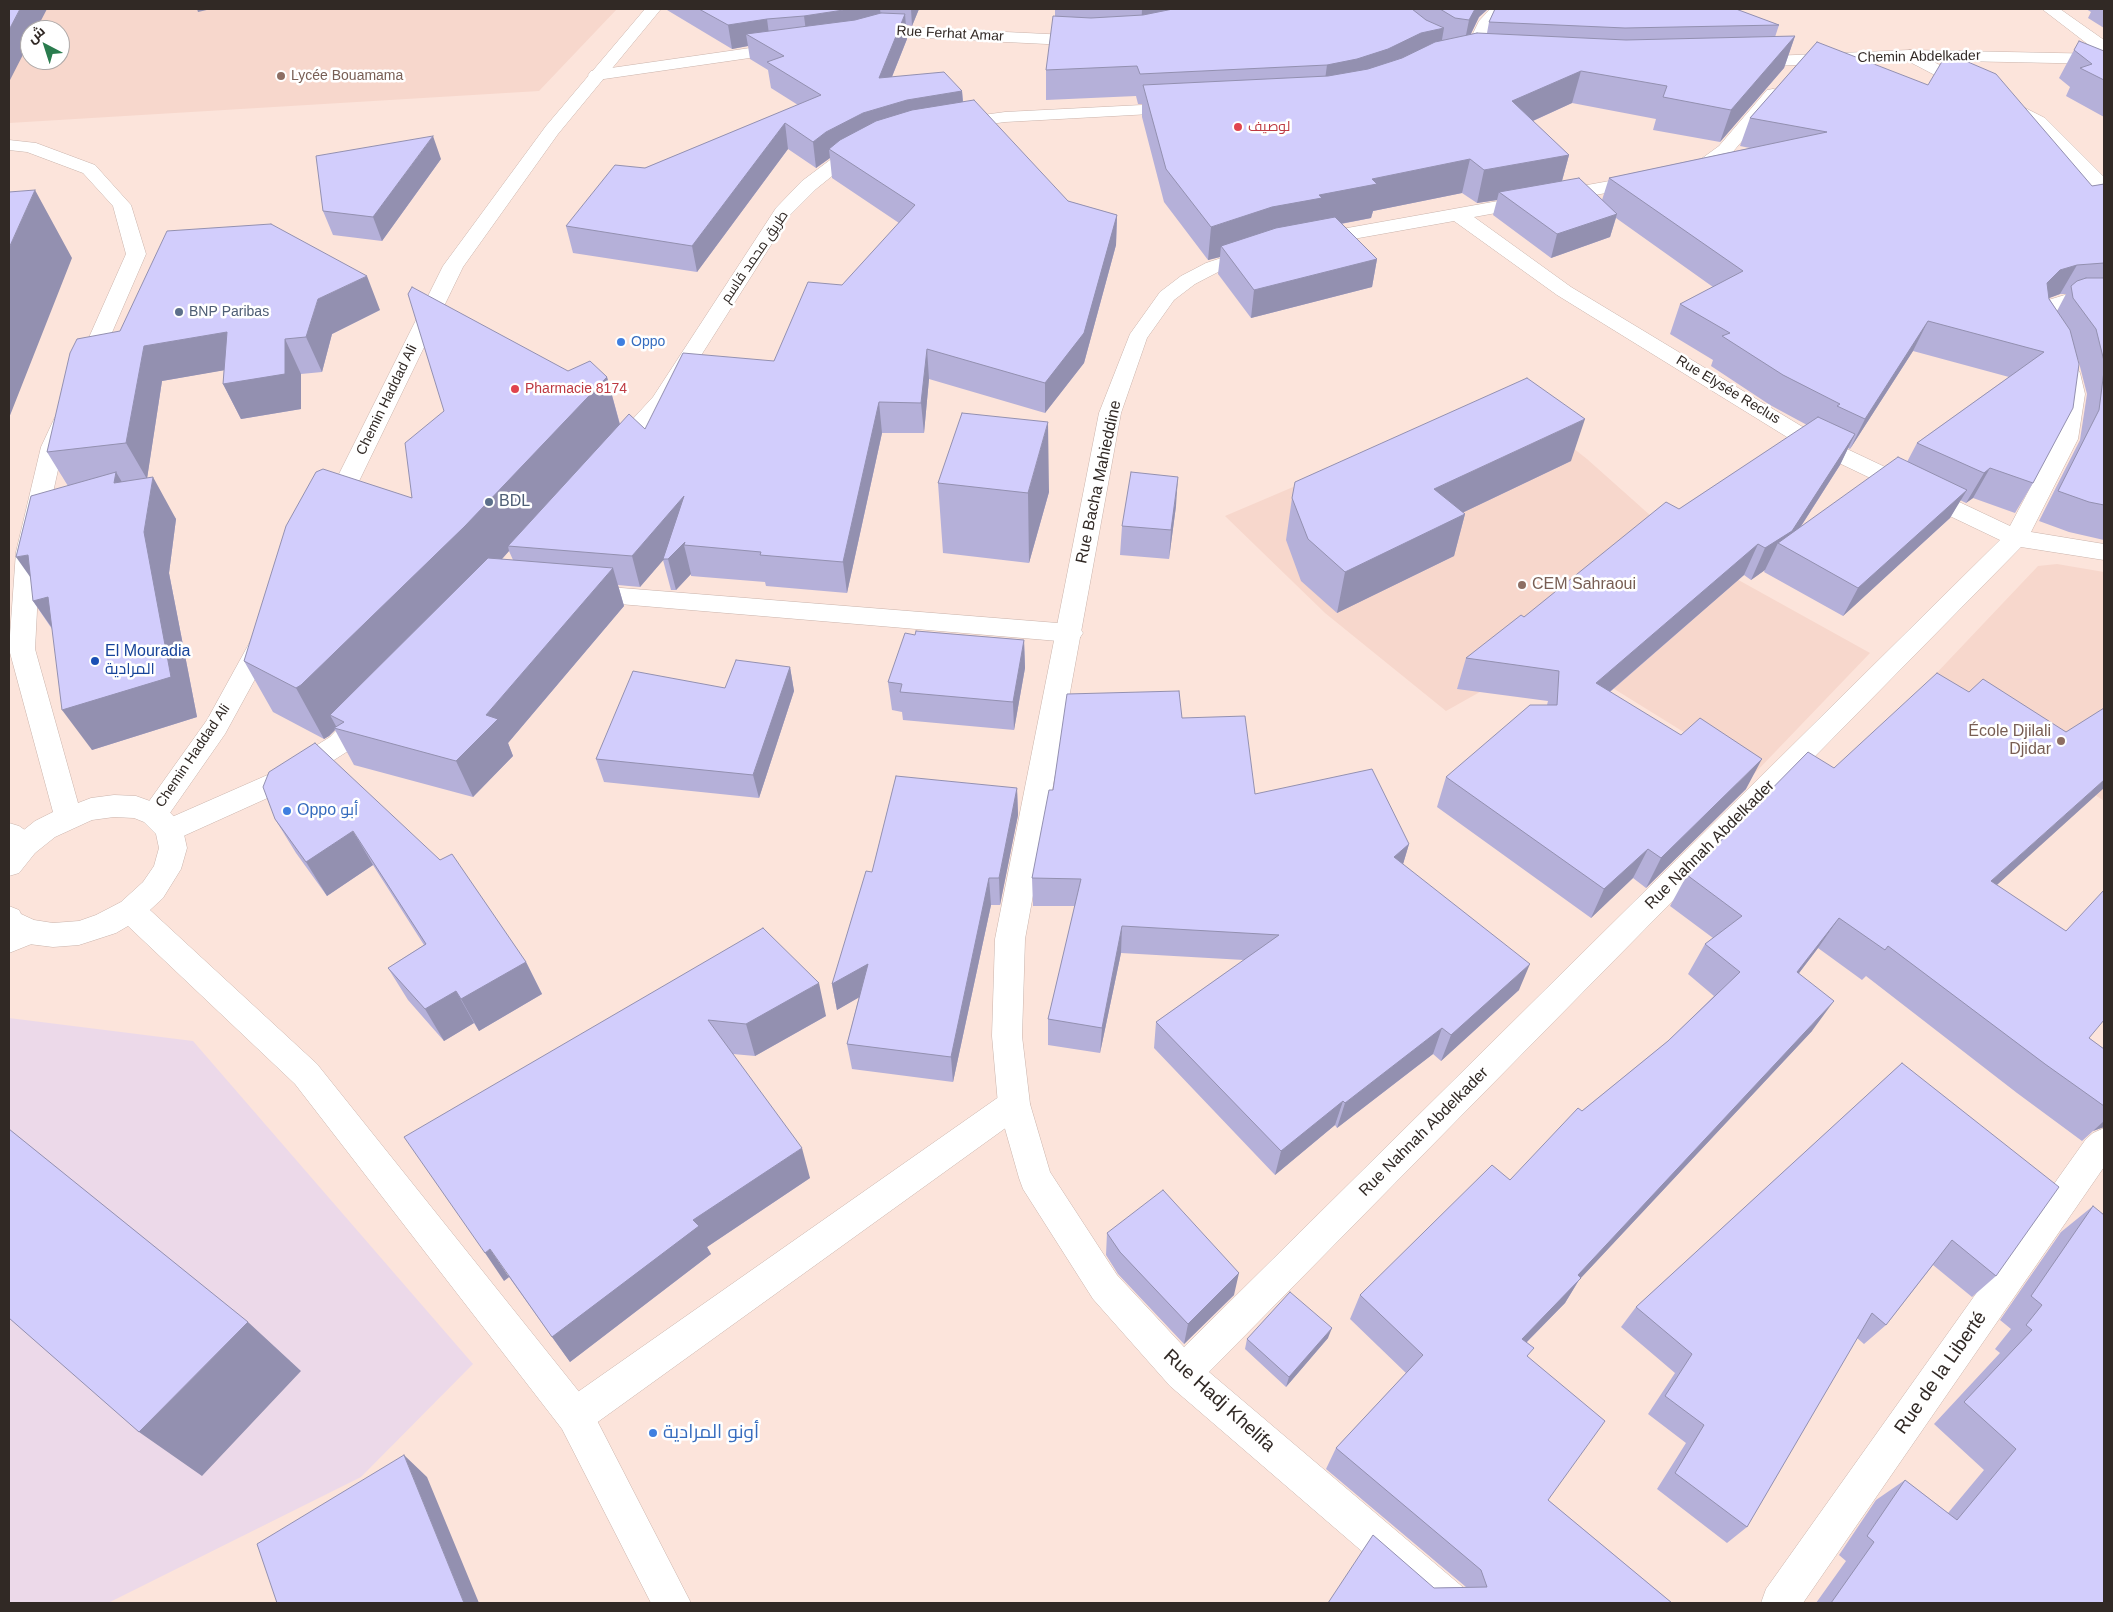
<!DOCTYPE html>
<html>
<head>
<meta charset="utf-8">
<style>
  body { margin:0 }
  #map { position:relative; width:2113px; height:1612px; overflow:hidden; background:#fce4db; font-family:Arial,Cairo,sans-serif }
  canvas { display:block }
  .frame { position:absolute; inset:0; border:10px solid #312925; pointer-events:none }
  .north { position:absolute; left:20px; top:20px; width:50px; height:50px; box-sizing:border-box; background:#fff; border:1px solid #ada9a8; border-radius:50%; rotate:320deg; font-size:14px; font-weight:700; line-height:20px; text-align:center; color:#312925 }
  .north::after { content:''; display:block; margin:auto; width:18px; height:22px; background:#2a7c4e; clip-path:polygon(50% 0,100% 100%,50% 72%,0 100%) }
</style>
</head>
<body>
<div id="map">
<canvas width="2113" height="1612"></canvas>
<div class="frame"></div>
<div class="north">ش</div>
</div>
<script>
const context = document.querySelector('canvas').getContext('2d');
context.lineJoin = 'round';
function paint(path, color) {
  context.fillStyle = color;
  context.fill(path, 'evenodd');
}
function poly(rows) {
  const path = new Path2D();
  for (const r of rows) {
    path.moveTo(r[0], r[1]);
    for (let i = 2; i < r.length; i += 2) path.lineTo(r[i], r[i + 1]);
  }
  return path;
}
function stroke(path, color, width, dash) {
  context.strokeStyle = color;
  context.lineWidth = width;
  context.lineCap = dash ? 'butt' : 'round';
  context.setLineDash(dash || []);
  context.stroke(path);
}
function write(font, color, halo, rows, align = 'center') {
  context.font = font + ' Arial,Cairo,sans-serif';
  context.lineWidth = 5;
  context.setLineDash([]);
  context.textBaseline = 'middle';
  context.strokeStyle = halo;
  context.fillStyle = color;
  for (const [text, x, y, turn = 0] of rows) {
    context.save();
    context.translate(x, y);
    context.rotate((+turn || 0) * Math.PI / 180);
    context.textAlign = isNaN(turn) ? turn : align;
    if (halo) context.strokeText(text, 0, 0);
    context.fillText(text, 0, 0);
    context.restore();
  }
}
paint(poly([
  [9,1018,193,1041,473,1364,361,1477,108,1603,9,1603]
]), '#ecd9e9');
paint(poly([
  [9,9,617,9,539,91,9,123],
  [30,30,60,30,60,60,30,60],
  [1507,396,1587,459,1697,557,1870,653,1753,775,1553,651,1446,711,1325,613,1225,516],
  [2057,564,2104,572,2104,801,1930,680,2038,566]
]), '#f7d7cc');
const pedestrian = poly([
  [584,585,1070,624,1079,627,1083,633,1079,639,1070,642,584,601,575,599,572,593,575,587,584,585],
  [1014,1090,1025,1094,1030,1104,1025,1114,588,1429,575,1434,562,1429,557,1416,562,1403,1003,1094,1014,1090]
]);
const minor = poly([
  [2042,9,2060,9,2104,40,2104,53,2098,52,2042,9],
  [882,26,1088,36,1094,37,1096,41,1094,45,1088,46,882,36,869,39,863,37,861,34,863,31,882,26],
  [785,43,791,44,793,48,791,52,597,80,591,79,588,75,591,71,597,70,785,43],
  [1910,50,2045,118,2104,177,2104,193,2097,191,2033,126,1904,59,1902,55,1904,51,1910,50],
  [1773,89,1779,90,1782,94,1731,154,1709,170,1685,177,1678,175,1676,171,1678,167,1697,162,1719,146,1767,90,1773,89],
  [1643,175,1650,177,1652,181,1650,185,1474,217,1571,287,1811,432,2010,526,2056,439,2063,394,2058,373,2061,368,2069,367,2077,368,2080,373,2085,394,2078,439,2031,532,2104,544,2104,560,2021,547,1209,1372,1465,1589,1470,1603,1422,1603,1170,1386,1093,1299,1023,1189,1019,1178,998,1104,992,1036,995,939,1099,413,1130,334,1160,292,1181,276,1206,263,1255,247,1262,249,1265,253,1262,257,1220,271,1195,284,1174,300,1147,338,1121,413,1025,939,1022,1036,1030,1104,1050,1172,1117,1275,1184,1347,2000,540,1795,442,1557,295,1454,221,1314,246,1307,244,1304,240,1307,236,1314,234,1643,175],
  [2068,294,2104,294,2104,306,2069,306,2059,309,2052,315,2054,328,2059,335,2056,339,2049,341,2042,339,2034,328,2032,314,2045,301,2068,294],
  [29,920,39,923,44,932,39,941,9,953,9,928,29,920],
  [2104,1128,2104,1167,1803,1603,1761,1603,1766,1589,2086,1139,2093,1133,2104,1128]
]);
const tertiary = poly([
  [645,9,661,9,558,134,463,267,345,510,341,515,333,518,325,515,321,510,443,266,546,126,645,9],
  [1490,9,1507,9,1494,23,1476,62,1461,65,1455,64,1453,60,1455,56,1463,54,1479,21,1490,9],
  [1910,50,2104,54,2104,64,1910,60,1750,67,1744,66,1742,62,1744,58,1750,57,1910,50],
  [1181,103,1187,104,1190,108,1187,112,1005,122,954,129,948,128,945,124,948,120,954,119,1005,112,1181,103],
  [863,145,869,146,872,150,869,154,842,168,816,189,790,215,669,406,624,456,616,458,608,456,605,451,608,446,653,397,776,208,802,181,830,160,863,145],
  [265,628,274,631,278,637,225,734,165,820,272,773,330,737,358,708,367,705,376,708,380,715,376,722,348,751,292,787,179,838,169,841,159,838,155,830,159,823,154,825,144,822,140,814,207,720,256,631,265,628],
  [9,823,19,826,35,837,39,845,35,853,25,856,9,848,9,823]
]);
const secondary = poly([
  [9,140,36,143,95,165,131,205,146,254,94,374,86,375,78,374,75,369,126,254,113,206,83,173,27,152,9,150,9,140],
  [63,415,71,417,74,422,63,447,40,552,35,649,78,803,91,798,114,795,136,796,164,806,179,822,183,830,187,848,181,869,163,898,150,910,317,1064,588,1403,691,1603,651,1603,562,1429,295,1084,128,926,116,933,79,945,53,947,29,944,9,935,9,906,19,910,21,914,34,920,53,923,79,921,96,915,121,902,143,882,154,866,159,848,156,834,144,822,134,818,114,817,92,820,55,837,35,853,19,873,9,876,9,845,15,837,35,821,53,812,9,649,16,552,41,447,55,417,63,415]
]);
stroke(pedestrian, '#cab3ab', 1);
stroke(minor, '#cab3ab', 1);
stroke(tertiary, '#cab3ab', 1);
stroke(secondary, '#cab3ab', 1);
paint(pedestrian, '#fff');
paint(minor, '#fff');
paint(tertiary, '#fff');
paint(secondary, '#fff');
paint(poly([
  [666,9,919,9,912,26,906,25,907,39,892,77,962,91,963,101,1068,201,1117,215,1116,245,1084,363,1045,413,929,379,924,433,882,433,847,593,766,586,765,582,691,576,691,574,676,590,671,590,663,560,640,587,618,585,624,606,508,743,513,756,473,797,354,765,335,730,329,736,324,739,273,712,244,661,412,498,568,371,607,377,620,424,645,429,774,361,842,285,899,223,832,178,830,158,816,168,788,149,697,272,573,253,566,226,645,168,798,105,771,88,768,70,750,59,748,46,732,49,667,10],
  [509,551,513,560,502,559],
  [1055,9,1488,9,1479,17,1471,34,1487,33,1489,22,1495,9,1780,9,1738,10,1779,25,1775,37,1795,36,1784,68,1720,142,1653,130,1656,119,1572,103,1533,121,1569,155,1562,181,1602,200,1609,178,1750,148,1740,146,1750,118,1817,42,2092,186,2104,184,2104,540,2069,532,2039,521,2080,440,2087,394,2078,359,2033,483,2015,513,1973,498,1966,503,1960,500,1950,518,1843,616,1764,572,1765,570,1751,580,1744,575,1610,692,1746,789,1646,888,1633,878,1591,918,1437,807,1446,777,1547,705,1548,701,1457,689,1466,658,1524,617,1679,509,1807,425,1770,405,1711,366,1713,360,1670,334,1680,304,1713,287,1616,218,1610,237,1551,258,1493,215,1497,200,1477,203,1462,193,1373,211,1371,218,1341,224,1377,259,1372,287,1251,318,1218,274,1220,257,1208,260,1164,202,1142,117,1142,104,1138,104,1136,96,1046,100,1046,70,1055,17],
  [2060,294,2066,294,2057,311,2049,298],
  [1913,351,2009,377,1917,443,1907,462,1800,528,1840,465,1848,448,1850,449],
  [2086,9,2104,9,2104,28,2088,18,2091,12],
  [2074,50,2104,51,2104,117,2066,96,2070,87,2059,78],
  [441,159,382,241,333,235,323,211],
  [380,310,332,334,322,372,301,374,301,409,241,419,223,384,224,370,162,381,147,478,176,519,169,573,197,717,92,750,52,629,33,601,68,486,47,452,77,339],
  [1571,461,1462,513,1465,514,1454,556,1337,613,1301,581,1286,540,1292,498],
  [938,483,1049,492,1029,563,943,553],
  [1176,506,1169,559,1120,555,1122,526],
  [1024,640,1025,668,1014,730,903,720,902,712,892,710,888,682],
  [790,667,794,691,759,798,604,782,596,759,725,688],
  [1182,718,1255,794,1409,844,1403,864,1519,990,1441,1061,1433,1054,1337,1128,1335,1125,1275,1175,1154,1048,1156,1022,1244,960,1121,953,1100,1053,1048,1045,1048,1019,1075,906,1033,906,1032,878,1053,790],
  [269,772,526,962,542,994,479,1031,474,1023,444,1041,408,1000,388,968,424,945,373,865,327,896,296,853,275,819],
  [1017,788,1018,815,1000,905,991,905,953,1082,852,1069,847,1044,859,997,837,1010,832,984,872,872],
  [1687,875,1996,885,2089,1038,2104,1049,2104,1127,2093,1131,2082,1141,2017,1093,1866,976,1862,980,1818,948,1799,973,1812,1031,1579,1280,1565,1303,1527,1342,1528,1356,1548,1500,1672,1603,1434,1588,1466,1587,1326,1469,1336,1448,1406,1373,1350,1319,1360,1295,1510,1180,1582,1111,1668,1041,1714,996,1688,974,1705,944,1713,938,1670,906],
  [763,928,826,1016,755,1056,733,1054,810,1178,707,1247,711,1254,570,1362,509,1277,504,1281],
  [1902,1063,1996,1276,1972,1297,1933,1265,1886,1325,1864,1344,1857,1338,1747,1527,1727,1543,1657,1489,1686,1443,1648,1414,1675,1373,1621,1327,1636,1307],
  [2093,1206,2104,1603,1816,1603,1846,1561,1839,1555,1876,1500,1905,1480,1948,1513,1984,1470,1934,1424,2000,1353,1995,1349,2011,1329,2000,1320,2061,1232],
  [1107,1233,1234,1295,1184,1344,1118,1274,1106,1255],
  [1328,1338,1286,1387,1245,1349,1247,1339]
]), '#b5b0d9');
paint(poly([
  [20,9,47,9,36,30,30,30,30,41,9,82,9,30],
  [197,9,211,9,198,12],
  [850,9,880,9,882,24,807,39,804,16],
  [911,9,919,9,912,26],
  [1142,9,1223,9,1141,31],
  [1475,9,1488,9,1479,17,1463,50,1469,20],
  [905,14,907,39,881,104,879,78],
  [767,19,770,42,746,34,748,46,732,49,728,25],
  [1444,28,1439,57,1323,95,1327,65,1421,33],
  [1795,36,1784,68,1720,142,1731,110],
  [1581,71,1572,103,1504,134,1512,101],
  [962,91,964,117,829,149,830,158,816,168,813,142,826,132,863,113,907,100],
  [785,123,788,149,697,272,692,246],
  [433,136,441,159,382,241,373,217],
  [1569,155,1560,188,1499,192,1497,200,1477,203,1484,170],
  [1470,159,1462,193,1373,211,1371,218,1318,228,1221,246,1220,257,1208,260,1211,227,1272,207,1319,195,1372,179],
  [35,190,72,258,9,418,9,248],
  [1617,214,1610,237,1551,258,1557,234],
  [1117,215,1116,245,1084,363,1045,413,1045,383],
  [1377,259,1372,287,1251,318,1254,290],
  [2077,265,2060,294,2044,300,2047,283,2060,270],
  [367,276,380,310,332,334,322,372,306,337,318,299],
  [1928,321,1913,351,1850,449,1865,419],
  [227,332,243,367,162,381,147,479,126,443,144,346],
  [285,339,301,374,301,409,241,419,223,384],
  [927,349,929,379,924,433,921,403],
  [607,377,621,429,508,546,509,551,485,578,330,715,337,728,334,728,335,730,329,736,324,739,296,688],
  [879,402,882,433,847,593,843,562],
  [1585,419,1571,461,1424,531,1434,489],
  [1048,422,1049,492,1029,563,1028,493],
  [1855,434,1840,465,1787,548,1778,543,1765,570,1751,580,1765,548],
  [1990,468,1973,498,1966,503,1984,473],
  [116,472,141,514,114,483],
  [153,477,176,519,169,573,197,717,92,750,62,710,144,532],
  [1178,477,1176,506,1169,559,1171,530],
  [1967,490,1950,518,1843,616,1858,588],
  [684,496,692,527,640,587,632,556],
  [1465,514,1454,556,1337,613,1345,572],
  [685,542,684,545,691,574,676,590,668,559],
  [1758,544,1744,575,1584,714,1596,683],
  [28,555,56,597,62,642,33,601,45,598,16,557],
  [613,568,624,606,508,743,513,756,473,797,456,761,486,715],
  [1024,640,1025,668,1014,730,1013,702],
  [790,667,794,691,759,798,753,775],
  [1762,759,1746,789,1646,888,1661,858],
  [2104,780,2104,788,1966,913,1991,881],
  [1017,788,1018,815,1000,905,999,878],
  [353,831,373,865,327,896,306,862],
  [1409,844,1401,871,1394,857],
  [1648,849,1633,878,1591,918,1604,889],
  [989,878,991,905,953,1082,951,1057],
  [1839,918,1818,948,1777,1002,1797,972],
  [1122,926,1121,953,1100,1053,1102,1028],
  [526,962,542,994,479,1031,461,999],
  [868,964,872,990,837,1010,832,984],
  [1530,964,1519,990,1441,1061,1451,1035],
  [819,983,826,1016,755,1056,746,1024],
  [456,991,474,1023,444,1041,425,1009],
  [1834,1001,1812,1031,1579,1280,1565,1303,1507,1362,1522,1339,1578,1275],
  [1442,1028,1433,1054,1337,1128,1345,1103],
  [1343,1101,1335,1125,1275,1175,1281,1151],
  [2104,1121,2104,1127,2093,1131],
  [802,1148,810,1178,707,1247,711,1254,570,1362,552,1337,693,1220],
  [490,1249,509,1277,504,1281,485,1253],
  [1239,1273,1234,1295,1184,1344,1188,1324],
  [248,1322,301,1371,202,1476,139,1432],
  [1332,1328,1328,1338,1286,1387,1289,1377],
  [404,1455,427,1477,479,1603,464,1603]
]), '#9390b0');
const building = poly([
  [9,9,20,9,9,30,9,9],
  [699,9,850,9,804,16,767,19,728,25,699,9],
  [1173,9,1412,9,1426,20,1444,28,1421,33,1388,49,1357,59,1327,65,1140,74,1137,66,1046,70,1053,16,1091,18,1143,15,1173,9],
  [1440,9,1439,9,1475,9,1469,20,1455,18,1440,9],
  [1495,9,1736,9,1779,25,1625,28,1489,22,1495,9],
  [881,13,905,14,879,78,944,72,962,91,907,100,863,113,826,132,813,142,785,123,692,246,566,226,615,165,645,168,821,95,767,62,784,56,746,34,855,20,881,13],
  [1477,33,1626,40,1795,36,1731,110,1663,97,1667,86,1581,71,1512,101,1569,155,1484,170,1470,159,1372,179,1377,184,1319,195,1322,198,1272,207,1211,227,1166,169,1143,85,1328,76,1368,69,1402,58,1435,42,1477,33],
  [2079,41,2104,51,2104,80,2080,68,2092,64,2074,50,2079,41],
  [1817,42,1928,85,1947,53,1996,74,2092,186,2104,184,2104,263,2077,265,2060,270,2047,283,2049,299,2070,330,2079,364,2073,408,2033,483,1990,468,1984,473,1917,443,2044,352,1928,321,1865,419,1837,406,1840,404,1783,375,1722,336,1730,333,1680,304,1743,271,1609,178,1827,132,1750,118,1817,42],
  [974,100,1068,201,1117,215,1084,333,1045,383,927,349,921,403,879,402,843,562,760,555,761,552,684,545,685,542,668,559,663,559,684,496,632,556,508,546,629,414,645,429,683,353,774,361,808,282,842,285,915,205,829,149,840,140,876,121,912,110,974,100],
  [433,136,373,217,323,211,316,156,433,136],
  [1579,178,1617,214,1557,234,1499,192,1579,178],
  [35,190,9,248,9,192,35,190],
  [1335,217,1377,259,1254,290,1221,246,1276,228,1335,217],
  [271,224,367,276,318,299,306,337,285,339,285,374,223,384,227,332,144,346,126,443,47,452,70,353,77,339,120,331,167,231,271,224],
  [2086,278,2104,278,2104,361,2096,329,2073,298,2071,286,2077,281,2086,278],
  [412,287,568,371,590,361,607,377,465,526,301,685,296,688,244,661,286,526,316,472,323,469,412,498,405,443,444,411,408,294,412,287],
  [2104,371,2104,505,2089,502,2058,491,2099,410,2104,371],
  [1527,378,1585,419,1434,489,1465,514,1345,572,1308,539,1292,498,1295,482,1527,378],
  [962,413,1048,422,1028,493,938,483,962,413],
  [1818,417,1855,434,1792,531,1765,548,1758,544,1596,683,1681,735,1700,718,1762,759,1661,858,1648,849,1604,889,1446,777,1530,705,1557,705,1559,671,1466,658,1521,615,1524,617,1666,502,1679,509,1818,417],
  [1898,457,1967,490,1858,588,1778,543,1898,457],
  [116,472,114,483,153,477,144,532,171,677,62,710,48,597,33,601,28,555,16,557,31,496,116,472],
  [1131,472,1178,477,1171,530,1122,526,1131,472],
  [488,558,613,568,486,715,498,719,456,761,334,728,344,722,330,715,488,558],
  [916,631,1024,640,1013,702,900,692,902,684,888,682,905,633,915,635,916,631],
  [736,660,790,667,753,775,596,759,633,671,725,688,736,660],
  [1937,673,1969,692,1983,679,2066,732,2104,708,2104,780,1991,881,2066,931,2104,890,2104,1020,2089,1038,2104,1049,2104,1106,2045,1064,1888,946,1885,950,1839,918,1797,972,1834,1001,1578,1275,1581,1278,1522,1339,1534,1348,1527,1356,1605,1421,1548,1500,1672,1603,1328,1603,1373,1535,1434,1588,1487,1587,1481,1570,1336,1448,1423,1355,1360,1295,1492,1165,1510,1180,1578,1108,1582,1111,1668,1041,1740,972,1705,944,1742,916,1687,875,1808,752,1834,768,1937,673],
  [1179,691,1182,718,1245,716,1255,794,1372,769,1409,844,1394,857,1530,964,1451,1035,1442,1028,1345,1103,1343,1101,1281,1151,1156,1022,1279,935,1122,926,1102,1028,1048,1019,1081,879,1032,878,1049,790,1053,790,1067,694,1179,691],
  [315,743,440,860,452,854,526,962,461,999,456,991,425,1009,388,968,426,944,353,831,306,862,275,819,263,787,269,772,315,743],
  [896,776,1017,788,999,878,989,878,951,1057,847,1044,868,964,832,984,866,871,872,872,896,776],
  [763,928,819,983,746,1024,708,1020,802,1148,693,1220,699,1226,552,1337,490,1249,485,1253,404,1137,763,928],
  [1902,1063,2059,1187,1996,1276,1952,1240,1886,1325,1872,1313,1747,1527,1675,1473,1704,1425,1665,1396,1692,1354,1636,1307,1902,1063],
  [9,1129,248,1322,139,1432,9,1318,9,1129],
  [1163,1190,1239,1273,1188,1324,1120,1252,1107,1233,1163,1190],
  [2093,1206,2104,1215,2104,1603,1831,1603,1874,1542,1867,1536,1905,1480,1957,1520,2016,1449,1964,1402,2032,1330,2026,1325,2042,1305,2031,1296,2093,1206],
  [1290,1292,1332,1328,1289,1377,1247,1339,1290,1292],
  [404,1455,464,1603,277,1603,257,1544,404,1455]
]);
paint(building, '#d2cdfc');
stroke(building, '#9390b0', 1);
for (const [x, y, r, color] of [
  [281,76,5,"#8d6e63"],
  [1238,127,5,"#e0444e"],
  [179,312,5,"#5c6f8a"],
  [621,342,5,"#3f7fe0"],
  [515,389,5,"#e0444e"],
  [489,502,5,"#5c6f8a"],
  [1522,585,5,"#8d6e63"],
  [95,661,5,"#1a4fb4"],
  [2061,741,5,"#8d6e63"],
  [287,811,5,"#3f7fe0"],
  [653,1433,5,"#3f7fe0"]
]) {
  const dot = new Path2D();
  dot.arc(x, y, r, 0, 2 * Math.PI);
  context.fillStyle = color;
  context.fill(dot);
  stroke(dot, '#fff', 2);
}
write('14px', '#312925', '#fff', [
  ["Rue Ferhat Amar",950,34,3],
  ["Chemin Abdelkader",1919,57,-1],
  ["طريق محمد قاسم",755,257,-56],
  ["Rue Elysée Reclus",1728,390,31],
  ["Chemin Haddad Ali",387,400,-64],
  ["Chemin Haddad Ali",193,756,-56]
]);
write('14px', '#785e54', '#fff', [
  ["Lycée Bouamama",291,76]
], 'left');
write('14px', '#be3a42', '#fff', [
  ["لوصيف",1248,127],
  ["Pharmacie 8174",525,389]
], 'left');
write('14px', '#4e5e75', '#fff', [
  ["BNP Paribas",189,312]
], 'left');
write('14px', '#366cbe', '#fff', [
  ["Oppo",631,342]
], 'left');
write('16px', '#312925', '#fff', [
  ["Rue Bacha Mahieddine",1099,482,-78],
  ["Rue Nahnah Abdelkader",1710,845,-45],
  ["Rue Nahnah Abdelkader",1424,1132,-45]
]);
write('16px', '#4e5e75', '#fff', [
  ["BDL",499,502]
], 'left');
write('16px', '#785e54', '#fff', [
  ["CEM Sahraoui",1532,585],
  ["École Djilali",2051,732,"right"],
  ["Djidar",2051,750,"right"]
], 'left');
write('16px', '#164399', '#fff', [
  ["El Mouradia",105,652],
  ["المرادية",105,670]
], 'left');
write('16px', '#366cbe', '#fff', [
  ["Oppo أبو",297,811]
], 'left');
write('19px', '#312925', '#fff', [
  ["Rue de la Liberté",1941,1373,-55],
  ["Rue Hadj Khelifa",1219,1401,42]
]);
write('19px', '#366cbe', '#fff', [
  ["أونو المرادية",663,1433]
], 'left');
</script>
</body>
</html>
